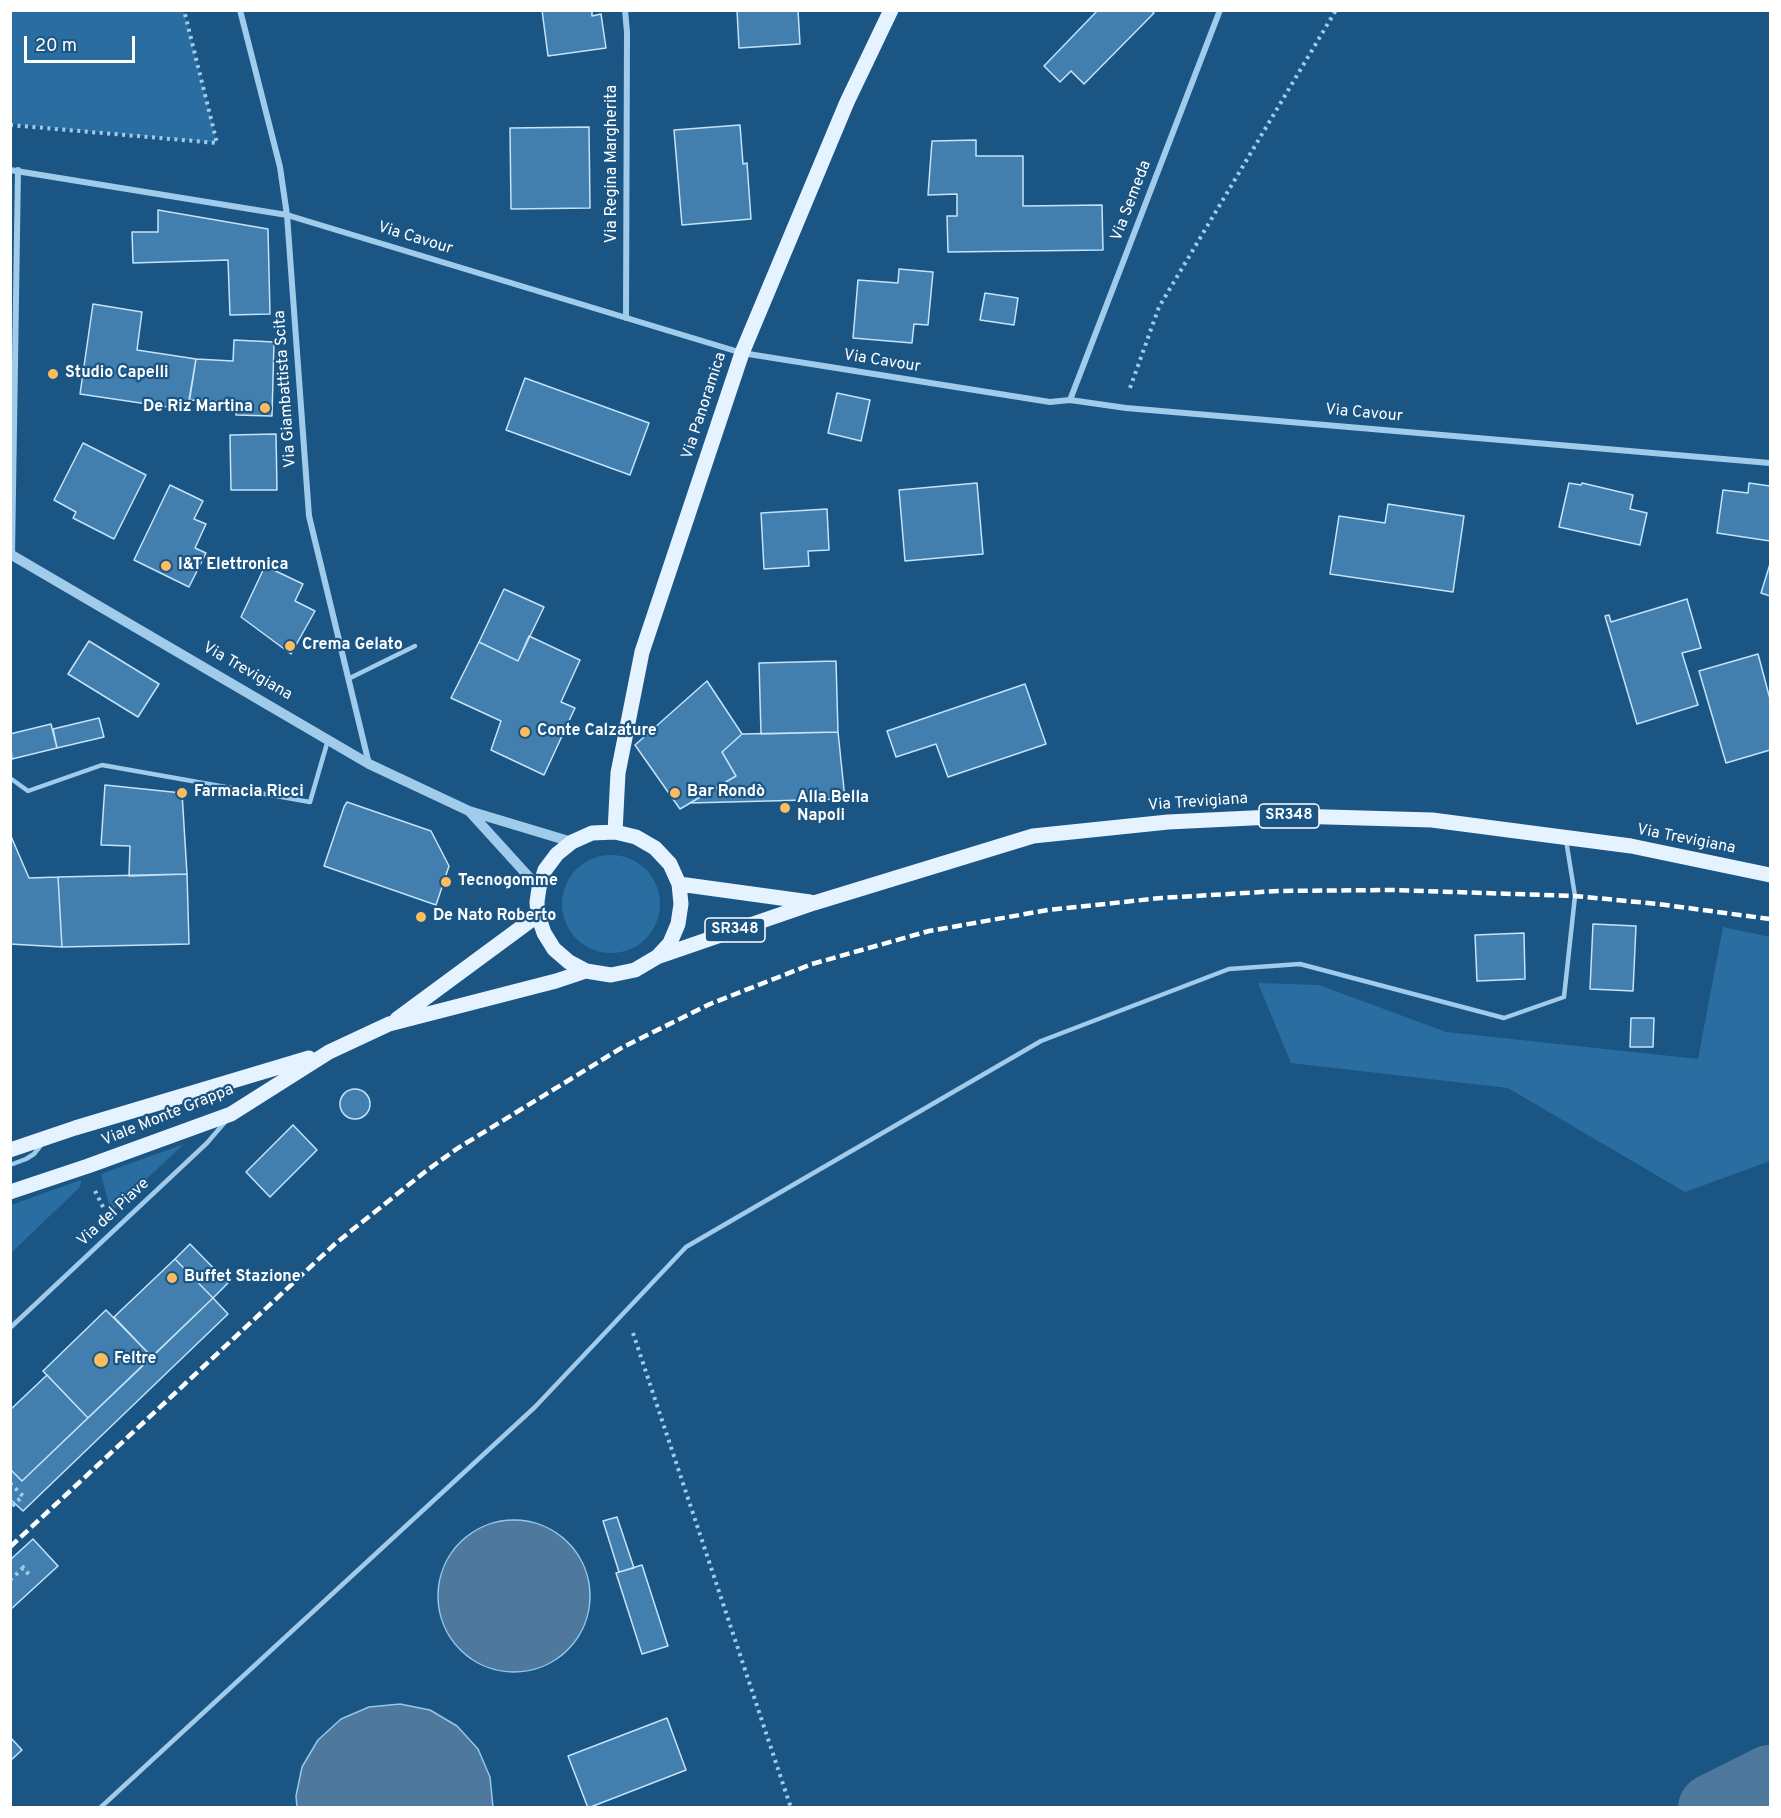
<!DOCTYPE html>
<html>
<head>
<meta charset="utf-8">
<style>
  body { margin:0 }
  #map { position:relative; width:1781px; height:1818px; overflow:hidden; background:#1b5584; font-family:Overpass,sans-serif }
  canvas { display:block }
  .frame { position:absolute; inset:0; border:12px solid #fff; pointer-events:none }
  .scale { position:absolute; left:24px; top:36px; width:111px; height:27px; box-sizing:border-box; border:3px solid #fff; border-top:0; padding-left:8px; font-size:18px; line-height:21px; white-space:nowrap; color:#fff; -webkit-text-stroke:4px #1b5584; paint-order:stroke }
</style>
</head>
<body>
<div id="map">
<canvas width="1781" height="1818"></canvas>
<div class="frame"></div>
<div class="scale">20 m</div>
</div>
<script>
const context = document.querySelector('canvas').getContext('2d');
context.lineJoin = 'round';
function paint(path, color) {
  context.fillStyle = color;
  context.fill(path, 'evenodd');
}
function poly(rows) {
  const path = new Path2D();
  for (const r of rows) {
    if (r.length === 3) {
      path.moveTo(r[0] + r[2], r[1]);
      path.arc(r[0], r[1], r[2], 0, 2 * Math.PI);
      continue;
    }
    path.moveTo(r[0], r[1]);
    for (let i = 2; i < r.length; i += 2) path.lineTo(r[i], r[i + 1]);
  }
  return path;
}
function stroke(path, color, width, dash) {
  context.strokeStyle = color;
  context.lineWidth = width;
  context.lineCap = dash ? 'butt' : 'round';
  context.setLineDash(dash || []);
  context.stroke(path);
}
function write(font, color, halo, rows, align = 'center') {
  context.font = font + ' Overpass,sans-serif';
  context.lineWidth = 4.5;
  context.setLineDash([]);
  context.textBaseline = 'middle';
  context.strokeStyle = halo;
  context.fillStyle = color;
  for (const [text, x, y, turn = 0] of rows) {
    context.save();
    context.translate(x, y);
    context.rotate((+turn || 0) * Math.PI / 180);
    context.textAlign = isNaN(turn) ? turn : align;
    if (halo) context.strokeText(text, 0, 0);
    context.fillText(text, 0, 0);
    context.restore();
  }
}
paint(poly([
  [10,11,184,11,217,143,11,124],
  [611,904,49],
  [1723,927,1770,937,1770,1161,1685,1192,1508,1088,1291,1063,1258,983,1319,985,1446,1032,1698,1059],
  [184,1144,111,1212,101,1174],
  [81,1180,80,1187,11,1253,11,1205]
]), '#2a6ea1');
const water = poly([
  [514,1596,76],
  [400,1704,430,1710,457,1726,478,1749,490,1777,493,1807,297,1807,296,1796,302,1767,318,1740,341,1719,369,1707,400,1704]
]);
paint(water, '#4e799c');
stroke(water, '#94c8ed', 1.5);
stroke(poly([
  [1712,1808,1770,1779]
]), '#4e799c', 68);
const building = poly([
  [542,10,592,10,592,16,601,14,606,48,548,56,542,10],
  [737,10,798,10,800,44,739,48,737,10],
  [1098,10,1151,10,1154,13,1084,84,1071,71,1060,82,1044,66,1098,10],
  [740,125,743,164,747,163,751,219,682,225,674,130,740,125],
  [589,127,590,208,511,209,510,128,589,127],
  [976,140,976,156,1023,156,1023,206,1102,205,1103,250,948,252,947,216,957,216,957,194,928,195,932,141,976,140],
  [158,210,268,229,270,314,230,315,228,260,133,263,132,232,158,232,158,210],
  [899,269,933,272,928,325,914,324,912,343,853,338,858,280,898,283,899,269],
  [985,293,1018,298,1014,325,980,320,985,293],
  [93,304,142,312,137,350,196,359,188,410,80,394,93,304],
  [234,340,274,342,272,416,236,415,236,402,189,400,196,359,233,361,234,340],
  [525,378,649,423,630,475,506,430,525,378],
  [837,393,870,400,861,441,828,433,837,393],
  [276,434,277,490,231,490,230,435,276,434],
  [83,443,146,475,114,539,73,518,76,512,54,500,83,443],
  [977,483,983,554,905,561,899,490,977,483],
  [1569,483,1581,485,1582,483,1633,495,1630,509,1647,513,1640,545,1559,527,1569,483],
  [1749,483,1770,486,1770,541,1717,533,1723,490,1748,493,1749,483],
  [170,485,203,501,194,519,206,524,195,548,206,553,189,587,134,560,170,485],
  [1388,504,1464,516,1453,592,1330,574,1339,516,1385,523,1388,504],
  [827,509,829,550,808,551,809,566,764,569,761,513,827,509],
  [1770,564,1770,596,1761,593,1770,564],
  [265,566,303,584,295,601,315,611,291,654,241,617,265,566],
  [504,589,544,607,518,661,479,642,504,589],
  [1687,599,1701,648,1682,653,1698,705,1637,724,1605,616,1609,615,1611,622,1687,599],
  [529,636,580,660,561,702,575,708,544,775,491,750,501,721,451,698,479,642,518,661,529,636],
  [89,641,159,684,138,717,68,674,89,641],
  [1758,654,1770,699,1770,750,1726,763,1699,671,1758,654],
  [836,661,838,732,761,734,759,663,836,661],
  [707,681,742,734,722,752,736,776,680,809,635,745,707,681],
  [1025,684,1046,744,948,777,936,744,896,757,887,731,1025,684],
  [99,718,104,737,57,748,53,729,99,718],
  [51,724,57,748,12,759,10,734,51,724],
  [838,732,845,799,690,803,736,776,722,752,742,734,838,732],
  [105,785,182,793,187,874,129,876,130,846,101,845,105,785],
  [347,802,431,831,449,866,436,905,324,866,344,807,347,802],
  [10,834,29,878,58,877,62,947,10,944,10,834],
  [187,874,189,944,62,947,58,877,187,874],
  [1593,924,1636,926,1633,991,1590,989,1593,924],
  [1524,933,1525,979,1477,981,1475,935,1524,933],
  [1631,1018,1654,1018,1653,1047,1630,1047,1631,1018],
  [355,1104,15],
  [293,1125,317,1150,270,1197,246,1172,293,1125],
  [190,1244,228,1283,213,1298,175,1259,190,1244],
  [175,1259,213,1298,152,1357,114,1317,175,1259],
  [213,1298,228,1314,23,1511,10,1499,10,1469,22,1481,213,1298],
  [106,1310,152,1357,88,1418,43,1371,106,1310],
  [47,1375,88,1418,22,1481,10,1469,10,1410,47,1375],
  [617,1517,634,1568,619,1572,603,1521,617,1517],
  [33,1539,58,1566,10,1610,10,1560,33,1539],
  [642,1565,668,1646,642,1654,616,1573,642,1565],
  [667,1718,686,1770,588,1808,568,1756,667,1718],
  [10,1737,22,1750,10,1761,10,1737]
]);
paint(building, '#437fae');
stroke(building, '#c6e3f8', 1.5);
stroke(poly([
  [10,125,217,143,184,10],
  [1130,388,1159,307,1336,10],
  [95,1191,105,1211],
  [633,1333,791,1808],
  [10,1483,23,1496,10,1508],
  [22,1566,30,1576],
  [10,1580,23,1568]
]), '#a1cbeb', 4, [3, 4.5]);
stroke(poly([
  [348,679,415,646],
  [10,778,28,791,102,765,310,802,328,740],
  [10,1165,26,1159,34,1154,41,1145],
  [10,1328,207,1143,225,1122],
  [100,1808,535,1407,686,1247,1041,1041,1229,969,1300,964,1504,1018,1564,997,1575,896,1566,840]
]), '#a1cbeb', 4.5);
stroke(poly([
  [240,10,280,167,287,215,309,516,369,764],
  [625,10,627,32,626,318],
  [10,170,287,215,742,353,1050,402,1070,400,1126,408,1770,463],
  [1070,400,1220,10],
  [12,555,18,170]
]), '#a1cbeb', 6);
stroke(poly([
  [10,554,369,764,469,811,572,842],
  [469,811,539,888]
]), '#a1cbeb', 10);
stroke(poly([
  [615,832,618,773,642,652,742,353,847,102,891,10],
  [679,884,810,902],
  [657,957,670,943,678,924,681,904,679,884,670,864,655,848,636,837,615,832,592,833,572,842,557,854,545,870,539,888,537,902,538,915,544,933,554,949,569,962,586,971,611,975,635,970,657,957,814,903,1033,836,1168,822,1293,816,1432,820,1631,846,1770,875],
  [397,1019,538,915],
  [10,1150,75,1128,309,1058],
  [10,1192,88,1166,231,1114,329,1052,389,1024,556,981,586,971]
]), '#e5f2ff', 15);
stroke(poly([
  [10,1547,336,1243,426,1171,458,1148,623,1047,710,1004,812,964,929,931,1048,910,1161,898,1278,891,1393,890,1575,896,1658,904,1770,919]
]), '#fff', 4.5, [10, 4.5]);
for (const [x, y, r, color] of [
  [53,374,6,"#fdbc5d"],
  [265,408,6,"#fdbc5d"],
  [166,566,6,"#fdbc5d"],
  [290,646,6,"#fdbc5d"],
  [525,732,6,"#fdbc5d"],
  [182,793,6,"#fdbc5d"],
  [675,793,6,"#fdbc5d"],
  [785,808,6,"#fdbc5d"],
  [446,882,6,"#fdbc5d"],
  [421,917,6,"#fdbc5d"],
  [172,1278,6,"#fdbc5d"],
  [101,1360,8,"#fdbc5d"]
]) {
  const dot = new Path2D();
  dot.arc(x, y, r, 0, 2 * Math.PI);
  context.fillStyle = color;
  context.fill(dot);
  stroke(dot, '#1b5584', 2);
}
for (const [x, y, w] of [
  [1289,816,60],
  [735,930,60]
]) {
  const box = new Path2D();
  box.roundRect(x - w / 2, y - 12, w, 24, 4.5);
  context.fillStyle = '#1b5584';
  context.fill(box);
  stroke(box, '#fff', 1.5);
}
write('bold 15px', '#fff', null, [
  ["SR348",1289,816],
  ["SR348",735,930]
]);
write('16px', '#fff', '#1b5584', [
  ["Via Regina Margherita",613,164,-90],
  ["Via Semeda",1132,201,-69],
  ["Via Cavour",415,239,17],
  ["Via Cavour",882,362,9],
  ["Via Giambattista Scita",286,389,-94],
  ["Via Panoramica",705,406,-72],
  ["Via Cavour",1364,414,5],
  ["Via Trevigiana",247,672,30],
  ["Via Trevigiana",1198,803,-4],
  ["Via Trevigiana",1686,840,11],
  ["Viale Monte Grappa",168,1116,-22],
  ["Via del Piave",114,1213,-43]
]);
write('bold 16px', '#fff', '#1b5584', [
  ["Studio Capelli",65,374],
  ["De Riz Martina",253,408,"right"],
  ["I&T Elettronica",178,566],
  ["Crema Gelato",302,646],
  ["Conte Calzature",537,732],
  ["Farmacia Ricci",194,793],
  ["Bar Rondò",687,793],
  ["Alla Bella",797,799],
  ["Napoli",797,817],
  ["Tecnogomme",458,882],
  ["De Nato Roberto",433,917],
  ["Buffet Stazione",184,1278],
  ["Feltre",114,1360]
], 'left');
</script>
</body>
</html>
